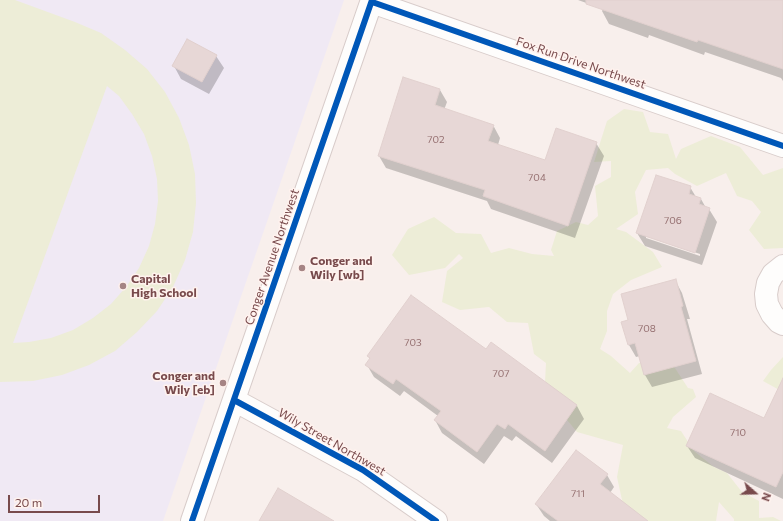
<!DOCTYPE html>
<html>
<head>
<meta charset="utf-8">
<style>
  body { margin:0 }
  #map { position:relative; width:783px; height:521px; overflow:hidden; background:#f8efec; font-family:Commissioner,sans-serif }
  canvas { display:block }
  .north { position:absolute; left:735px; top:473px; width:40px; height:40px; -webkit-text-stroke:3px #fff2ee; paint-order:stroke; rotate:110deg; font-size:11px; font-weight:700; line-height:16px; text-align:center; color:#784a4c }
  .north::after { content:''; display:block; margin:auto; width:14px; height:18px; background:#784a4c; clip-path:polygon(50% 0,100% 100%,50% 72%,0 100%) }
  .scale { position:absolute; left:8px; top:495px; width:92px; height:18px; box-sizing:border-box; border:2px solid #784a4c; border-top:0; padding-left:5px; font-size:12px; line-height:14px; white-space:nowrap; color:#784a4c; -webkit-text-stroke:3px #fff2ee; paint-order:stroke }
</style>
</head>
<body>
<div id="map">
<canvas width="783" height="521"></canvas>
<div class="north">N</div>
<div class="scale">20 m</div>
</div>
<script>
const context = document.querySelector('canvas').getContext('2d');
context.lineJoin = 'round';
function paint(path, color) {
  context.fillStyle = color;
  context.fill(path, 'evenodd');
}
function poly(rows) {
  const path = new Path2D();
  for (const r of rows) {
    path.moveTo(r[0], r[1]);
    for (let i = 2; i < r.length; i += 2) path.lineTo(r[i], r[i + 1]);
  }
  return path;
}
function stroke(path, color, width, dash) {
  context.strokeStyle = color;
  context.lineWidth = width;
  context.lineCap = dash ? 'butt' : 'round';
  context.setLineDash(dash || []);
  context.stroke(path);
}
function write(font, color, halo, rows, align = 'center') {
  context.font = font + ' Commissioner,sans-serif';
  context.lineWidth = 3;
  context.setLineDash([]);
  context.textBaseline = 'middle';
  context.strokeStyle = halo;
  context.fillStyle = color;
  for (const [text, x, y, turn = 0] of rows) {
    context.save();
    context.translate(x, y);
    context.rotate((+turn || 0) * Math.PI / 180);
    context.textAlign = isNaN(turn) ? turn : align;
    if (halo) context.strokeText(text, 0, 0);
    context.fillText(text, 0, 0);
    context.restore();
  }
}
paint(poly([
  [0,0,344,0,163,521,0,521]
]), '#f0e9f4');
paint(poly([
  [0,0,15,0,75,22,101,33,125,50,147,69,165,92,179,118,189,145,195,174,196,203,193,232,185,260,173,287,157,311,137,332,115,351,89,365,62,375,33,381,0,382],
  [107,86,119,96,132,114,144,134,152,156,157,179,158,201,155,224,149,246,139,268,126,287,111,304,93,318,73,330,51,338,29,342,13,343],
  [624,109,643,112,650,132,668,134,676,159,681,149,711,136,740,147,763,175,783,168,783,248,764,249,749,230,761,212,752,201,737,196,726,173,697,186,675,174,668,168,646,170,635,192,638,214,616,229,626,232,653,252,662,267,631,280,613,294,607,311,607,331,600,349,611,356,630,373,639,363,650,360,666,359,675,368,688,388,693,389,696,397,673,417,667,428,681,431,694,451,714,467,727,473,742,492,759,501,759,518,773,517,781,521,734,521,734,519,719,502,716,521,643,521,624,509,617,477,623,445,577,432,567,420,556,412,545,382,546,363,534,354,528,323,507,322,489,307,460,310,442,302,447,271,463,258,459,254,445,268,409,275,392,255,408,229,434,217,456,233,481,234,491,253,509,248,532,254,554,256,551,250,557,231,576,222,588,225,598,216,595,186,611,177,611,161,594,162,607,121],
  [783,357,783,392,763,381,771,370]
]), '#ededd7');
paint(poly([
  [578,0,773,0,783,4,783,81,781,78,705,52,704,55,649,35,648,38,609,24,602,11,603,9],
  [216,56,224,68,209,94,181,79,174,66],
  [440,90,447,102,444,110,493,125,500,138,498,145,546,162,596,143,604,156,575,238,491,209,487,201,386,168,379,156],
  [690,187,696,197,701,199,706,208,709,209,717,222,702,265,645,246,637,233],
  [646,236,700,254,700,256,646,238],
  [675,280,682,293,690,319,687,319,702,374,652,387,645,375,640,356,636,357,629,345,629,320],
  [491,344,577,406,584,419,552,463,516,436,512,441,504,436,484,464,442,433,435,420,438,416,404,391,400,396,374,377,367,365,370,359,368,356,486,350],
  [765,419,783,421,783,499,695,458,687,446],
  [607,475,614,487,610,493,647,521,550,521,544,516,536,504]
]), '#0003');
const building = poly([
  [586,0,783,0,783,69,698,40,697,42,586,4,586,0],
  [187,39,217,55,202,82,172,66,187,39],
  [403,77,440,89,435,105,494,125,488,141,545,160,556,128,597,142,568,226,483,196,485,190,378,156,403,77],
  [656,175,691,186,689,194,701,198,699,204,710,208,695,253,636,233,656,175],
  [676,279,683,306,681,307,696,361,644,375,635,343,628,345,621,322,628,320,621,294,676,279],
  [411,295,486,349,491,342,577,405,545,451,508,424,505,429,497,424,477,452,434,420,441,411,396,379,393,384,365,365,370,358,367,356,411,295],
  [783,378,783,472,776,487,686,446,710,393,764,418,783,378],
  [576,450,608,474,600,484,648,521,558,521,535,504,576,450],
  [278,488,334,521,259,521,278,488]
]);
paint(building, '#e7d7d6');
stroke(building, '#e1d0ce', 1);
const minor = poly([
  [372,2,783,146],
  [783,266,773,274,768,283,766,294,767,304,772,314,779,322,783,324],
  [234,400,363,470,436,521],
  [192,521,372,0]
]);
stroke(minor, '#d8ccca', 24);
stroke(minor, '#fefdfc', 22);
stroke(poly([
  [372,2,783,146],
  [234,400,363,470,436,521],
  [192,521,372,0]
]), '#0057b8', 6);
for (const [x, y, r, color] of [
  [302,268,4,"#a58484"],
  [123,286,4,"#a58484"],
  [223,383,4,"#a58484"]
]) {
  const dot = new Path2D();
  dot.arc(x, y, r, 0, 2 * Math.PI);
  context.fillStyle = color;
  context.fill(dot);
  stroke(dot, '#fff2ee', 1.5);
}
write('10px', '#956f70', null, [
  ["702",436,140],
  ["704",537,178],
  ["706",673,221],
  ["708",647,329],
  ["703",413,343],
  ["707",501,374],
  ["710",738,433],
  ["711",578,494]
]);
write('12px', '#784a4c', '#fff2ee', [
  ["Fox Run Drive Northwest",581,63,19],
  ["Conger Avenue Northwest",272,257,-71],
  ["Wily Street Northwest",332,442,30]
]);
write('bold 12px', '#784a4c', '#fff2ee', [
  ["Conger and",310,261],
  ["Wily [wb]",310,275],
  ["Capital",131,279],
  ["High School",131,293],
  ["Conger and",215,376,"right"],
  ["Wily [eb]",215,390,"right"]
], 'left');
</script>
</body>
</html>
